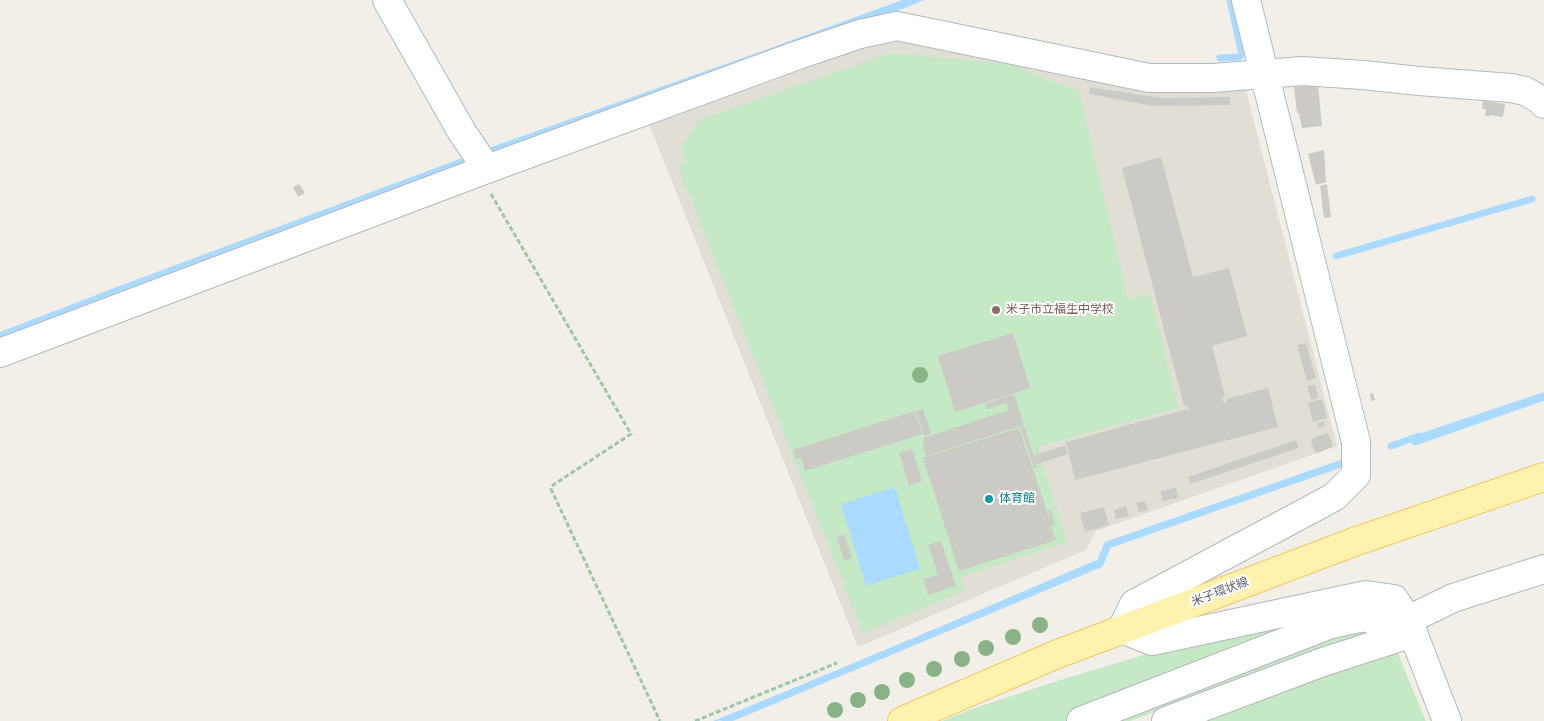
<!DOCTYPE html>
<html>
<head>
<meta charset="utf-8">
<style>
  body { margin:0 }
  canvas { display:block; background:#f1efe8 }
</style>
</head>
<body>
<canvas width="1544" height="721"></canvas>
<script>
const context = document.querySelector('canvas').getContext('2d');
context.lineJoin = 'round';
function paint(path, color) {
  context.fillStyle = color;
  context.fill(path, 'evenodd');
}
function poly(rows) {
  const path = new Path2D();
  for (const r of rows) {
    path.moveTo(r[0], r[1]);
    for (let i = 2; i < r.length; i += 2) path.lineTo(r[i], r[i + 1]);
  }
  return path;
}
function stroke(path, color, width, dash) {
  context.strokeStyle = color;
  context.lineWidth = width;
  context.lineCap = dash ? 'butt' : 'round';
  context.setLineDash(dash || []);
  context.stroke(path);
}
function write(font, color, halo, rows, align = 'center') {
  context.font = font + ' "PT Sans Narrow","Noto Sans JP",sans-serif';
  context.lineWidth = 4;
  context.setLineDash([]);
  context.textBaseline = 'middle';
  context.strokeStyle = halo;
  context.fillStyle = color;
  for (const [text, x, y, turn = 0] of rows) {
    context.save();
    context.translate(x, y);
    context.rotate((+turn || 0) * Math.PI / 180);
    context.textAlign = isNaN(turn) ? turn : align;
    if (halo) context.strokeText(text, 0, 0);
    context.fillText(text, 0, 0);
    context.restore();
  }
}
paint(poly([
  [895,35,1245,86,1337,446,1096,531,1086,550,858,647,647,119]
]), '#e1ded6');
paint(poly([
  [890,53,1008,64,1079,91,1128,299,1150,293,1178,408,1037,447,1067,542,961,577,964,591,863,633,677,164,686,163,681,147,699,120],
  [1365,600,1068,721,942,721,975,708,1057,681,1147,654],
  [1380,628,1130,721,1098,721,1299,640],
  [1395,647,1426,721,1200,721]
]), '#c5e8c5');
paint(poly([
  [902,0,924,0,880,18,0,344,0,332,122,285,497,145,768,49],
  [1544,392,1544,395,1411,440,1410,437],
  [1346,458,1347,461,1107,544,1099,563,757,705,718,721,713,721,841,669,1097,560,1105,542],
  [895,487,920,569,866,586,841,504]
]), '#aadaff');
stroke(poly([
  [1220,58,1239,57,1242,54,1230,0],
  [1336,256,1532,199],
  [1415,442,1544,397],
  [1391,446,1419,436],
  [724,721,1100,564,1108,545,1341,464]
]), '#aadaff', 7);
paint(poly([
  [1318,85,1322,126,1302,128,1299,113,1297,113,1294,87],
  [1090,87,1161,98,1230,97,1230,105,1153,106,1089,94],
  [1483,101,1505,104,1503,117,1490,115,1490,116,1485,116,1486,109,1482,109],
  [1324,150,1326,182,1316,185,1308,154],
  [1161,157,1193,277,1229,268,1247,336,1212,346,1225,396,1222,397,1224,403,1227,402,1226,399,1268,388,1278,427,1075,480,1066,442,1187,409,1188,412,1189,412,1188,405,1184,406,1122,168],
  [299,184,305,193,298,197,293,187],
  [1327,184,1331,217,1324,218,1320,186],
  [1013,333,1030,388,955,412,938,356],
  [1306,343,1316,378,1307,381,1297,345],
  [1315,384,1319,398,1311,400,1307,386],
  [1373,393,1375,400,1371,401,1370,394],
  [1014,394,1037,467,1034,468,1020,426,926,456,922,444,924,444,923,438,1009,410,1006,403,987,409,985,404],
  [1322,399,1327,418,1313,422,1308,403],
  [923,409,931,434,924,436,916,411],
  [915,411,922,434,805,471,801,458,796,459,793,450],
  [1324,421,1325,426,1319,428,1317,423],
  [1019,428,1051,524,1048,511,1051,510,1055,525,1051,526,1056,540,959,571,923,458],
  [1326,433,1329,435,1333,446,1332,447,1317,453,1315,452,1311,441,1312,439],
  [1296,440,1299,448,1190,484,1188,477],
  [1065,445,1068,454,1037,464,1034,456],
  [912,449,922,481,909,486,899,453],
  [1176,488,1178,498,1163,501,1160,491],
  [1145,501,1148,510,1139,512,1136,503],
  [1126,506,1129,516,1116,519,1114,510],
  [1104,507,1109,525,1085,532,1080,513],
  [844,534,852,558,844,561,837,537],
  [941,541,956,586,928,595,923,579,938,575,928,545]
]), '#cccac5');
const minor = poly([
  [387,0,462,132,487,169],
  [1246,0,1356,442,1356,475,1334,497,1134,604,1122,629,1152,641,1366,595,1394,599,1408,620,1447,721],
  [0,353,487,169,798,55,860,34,897,26,1149,78,1213,78,1302,71,1363,75,1419,81,1511,88,1525,91,1539,99,1544,104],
  [1081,721,1331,624,1364,617,1387,624,1408,620,1453,598,1544,569],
  [1166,721,1323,662,1413,633]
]);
const major = poly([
  [902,721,1055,655,1354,542,1544,477]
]);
stroke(minor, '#b5b8bc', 30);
stroke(major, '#f2c960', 30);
stroke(poly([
  [491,194,631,434,553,485,551,489,660,721],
  [695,721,837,663]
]), '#9cc7a9', 3, [5, 2.5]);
stroke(minor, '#fff', 28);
stroke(major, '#fff2af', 28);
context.fillStyle = '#89b387';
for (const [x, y] of [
  [920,375],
  [1040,625],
  [1013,637],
  [986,648],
  [962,659],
  [934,669],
  [907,680],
  [882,692],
  [858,700],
  [835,710]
]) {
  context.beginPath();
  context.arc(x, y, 8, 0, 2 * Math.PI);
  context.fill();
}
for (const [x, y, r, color] of [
  [996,310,5,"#8d6e63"],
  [989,499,5,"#0f9aa8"]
]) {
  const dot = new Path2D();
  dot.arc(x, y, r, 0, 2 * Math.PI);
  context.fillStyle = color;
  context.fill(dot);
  stroke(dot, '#fff', 2);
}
write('12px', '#785e54', '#fff', [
  ["米子市立福生中学校",1006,310]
], 'left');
write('12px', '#0d838f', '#fff', [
  ["体育館",999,499]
], 'left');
write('12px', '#5f6368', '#fff', [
  ["米子環状線",1220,592,-21]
]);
</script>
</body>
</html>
